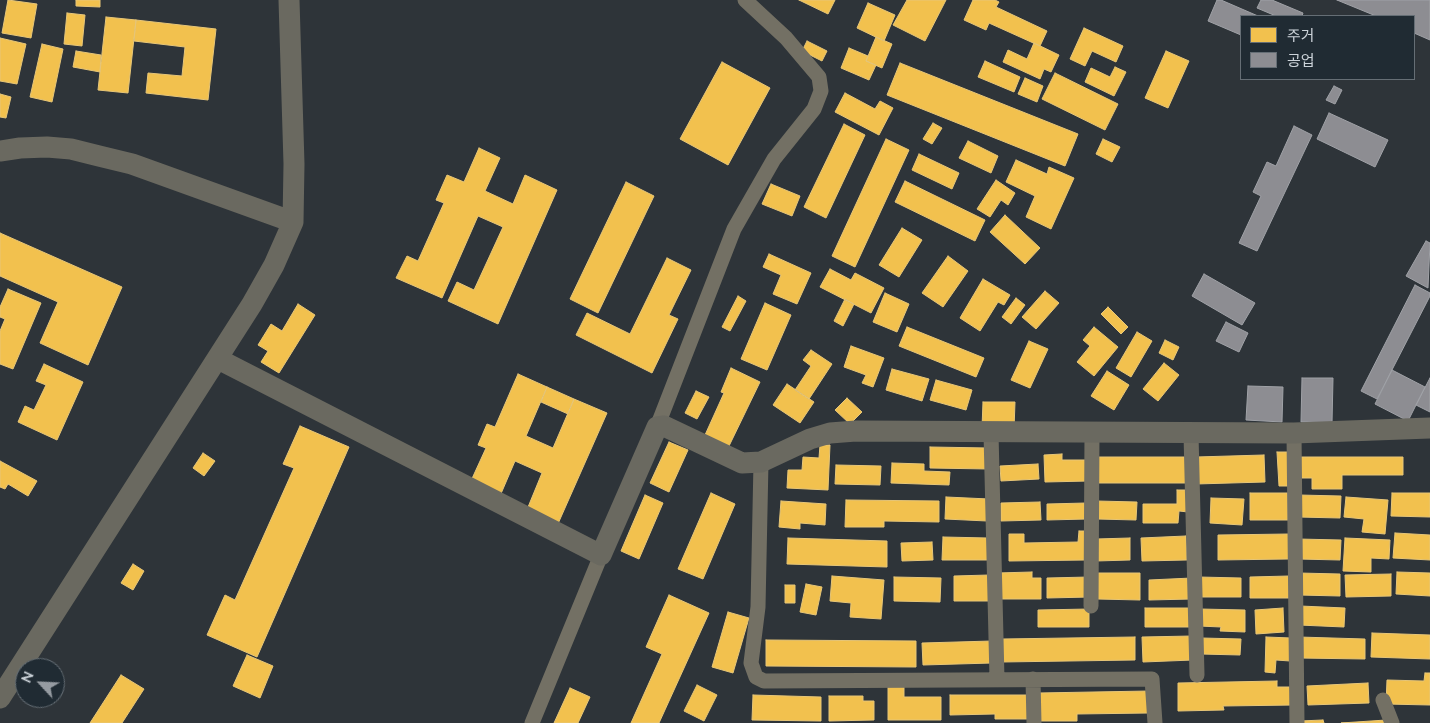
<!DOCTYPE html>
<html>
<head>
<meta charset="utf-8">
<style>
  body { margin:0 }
  #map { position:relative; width:1430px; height:723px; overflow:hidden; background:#2e3439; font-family:Mulish,"Noto Sans KR",sans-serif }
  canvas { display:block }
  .legend { position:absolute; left:1240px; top:15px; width:175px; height:65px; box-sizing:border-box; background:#202b33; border:1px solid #656e75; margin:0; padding:6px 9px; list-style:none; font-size:15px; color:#ccd3d9 }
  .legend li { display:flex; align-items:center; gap:10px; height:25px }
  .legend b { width:25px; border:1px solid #656e75 }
  .north { position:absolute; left:15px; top:658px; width:50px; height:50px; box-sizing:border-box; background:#202b33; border:1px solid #656e75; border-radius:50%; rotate:295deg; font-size:14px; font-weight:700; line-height:20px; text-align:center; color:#ccd3d9 }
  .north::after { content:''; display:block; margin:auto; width:18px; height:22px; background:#959ba1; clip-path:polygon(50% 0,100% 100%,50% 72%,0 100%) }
</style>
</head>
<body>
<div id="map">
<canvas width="1430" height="723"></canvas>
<ul class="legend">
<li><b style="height:14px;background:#f2c14e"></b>주거</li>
<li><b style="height:14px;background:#8d8d92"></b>공업</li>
</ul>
<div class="north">N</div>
</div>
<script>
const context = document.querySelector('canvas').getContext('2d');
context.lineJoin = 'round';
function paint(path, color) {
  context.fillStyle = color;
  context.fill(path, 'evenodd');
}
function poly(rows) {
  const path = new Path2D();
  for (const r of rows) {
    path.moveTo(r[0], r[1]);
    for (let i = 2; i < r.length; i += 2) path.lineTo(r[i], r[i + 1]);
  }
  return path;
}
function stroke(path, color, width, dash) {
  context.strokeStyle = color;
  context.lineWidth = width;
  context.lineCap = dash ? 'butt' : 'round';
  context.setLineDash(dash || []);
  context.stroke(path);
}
const homes = poly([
  [8,0,37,4,31,38,2,33,8,0],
  [76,0,100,0,100,7,76,6,76,0],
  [799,0,835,0,828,14,799,0],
  [907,0,946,0,925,41,893,25,907,0],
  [973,0,995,0,999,2,996,7,1047,31,1040,46,989,23,986,30,964,20,973,0],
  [868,3,895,15,884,41,857,28,868,3],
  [67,13,85,15,82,46,64,44,67,13],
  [106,17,136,20,128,93,98,90,106,17],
  [136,20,216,29,208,100,146,93,148,73,182,76,185,47,134,41,136,20],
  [1084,28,1123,46,1116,62,1092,51,1085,66,1070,59,1084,28],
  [876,37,892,44,882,68,866,61,876,37],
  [0,38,26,44,17,84,0,81,0,38],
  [807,41,827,51,822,61,802,51,807,41],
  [1034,43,1059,55,1051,72,1044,69,1040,79,1003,62,1008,50,1027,59,1034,43],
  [42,44,63,49,52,102,30,97,42,44],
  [849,48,868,56,866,61,876,65,869,80,841,68,849,48],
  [76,51,101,55,100,72,73,67,76,51],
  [1166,51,1189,61,1168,108,1145,98,1166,51],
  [985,61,1020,77,1014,92,978,77,985,61],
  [722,62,770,88,728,165,680,139,722,62],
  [900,63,1078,134,1065,166,887,95,900,63],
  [1115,67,1126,72,1114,96,1085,82,1091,68,1110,77,1115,67],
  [1055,73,1118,104,1105,130,1042,99,1055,73],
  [1025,78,1043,86,1037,102,1018,94,1025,78],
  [845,93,875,109,880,101,893,108,879,135,835,112,845,93],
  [0,94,11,97,6,118,0,117,0,94],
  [933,123,942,128,932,144,923,139,933,123],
  [844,124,865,135,826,218,804,207,844,124],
  [886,139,909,150,855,267,832,256,886,139],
  [1103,139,1120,147,1112,162,1096,154,1103,139],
  [968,141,998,156,991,173,959,158,968,141],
  [479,148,500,158,485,191,513,204,525,175,557,190,498,324,448,301,457,282,474,290,503,227,478,216,442,298,396,278,407,256,418,261,444,203,436,200,447,175,464,182,479,148],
  [919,154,959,173,952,189,912,170,919,154],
  [1016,160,1047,174,1049,167,1074,178,1051,229,1026,217,1035,196,1006,182,1016,160],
  [996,180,1015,193,1008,205,1001,200,990,217,977,209,996,180],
  [905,181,985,220,975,241,895,202,905,181],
  [626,182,654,196,598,313,570,299,626,182],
  [771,184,800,196,792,216,762,204,771,184],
  [1005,215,1040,248,1025,264,990,232,1005,215],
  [902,228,922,240,899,277,879,265,902,228],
  [0,233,122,287,88,365,40,343,58,302,0,276,0,233],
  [769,254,811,273,797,304,773,294,781,275,763,267,769,254],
  [948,256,968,271,943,307,922,293,948,256],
  [667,258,691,270,669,315,678,319,652,373,576,335,587,313,630,334,667,258],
  [830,269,851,280,855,273,884,288,871,313,820,287,830,269],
  [983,279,1010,295,1004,305,998,302,980,331,960,318,983,279],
  [8,289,41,303,13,369,0,364,0,331,5,319,0,317,0,307,8,289],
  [1045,291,1059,303,1036,329,1022,317,1045,291],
  [885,293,909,304,897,332,873,322,885,293],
  [738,296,746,301,730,331,722,327,738,296],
  [1016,298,1025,305,1011,324,1002,317,1016,298],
  [845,299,854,304,843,326,834,321,845,299],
  [765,303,791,315,767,370,741,359,765,303],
  [298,304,315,315,279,373,261,362,268,351,258,345,271,324,282,331,298,304],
  [1108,307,1128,327,1121,334,1101,314,1108,307],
  [907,327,984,358,976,377,899,346,907,327],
  [1094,327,1118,347,1094,376,1077,362,1090,346,1083,340,1094,327],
  [1137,332,1152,341,1131,377,1116,368,1137,332],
  [1165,340,1179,347,1173,360,1159,353,1165,340],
  [1029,341,1048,349,1030,388,1011,380,1029,341],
  [851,346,884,358,873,387,862,383,866,375,844,367,851,346],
  [811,350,832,364,809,399,795,390,811,366,803,360,811,350],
  [1164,363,1179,375,1158,401,1143,389,1164,363],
  [44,364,83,382,57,440,18,422,25,406,34,410,46,385,36,381,44,364],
  [731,368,760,382,729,446,705,435,724,393,721,392,731,368],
  [892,369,929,379,922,401,886,390,892,369],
  [1107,371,1129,385,1114,410,1091,396,1107,371],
  [518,374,547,387,526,436,553,448,574,399,607,413,557,526,526,512,542,473,515,461,500,496,470,483,486,448,478,445,487,424,495,427,518,374],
  [936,380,972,390,966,410,930,400,936,380],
  [787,384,814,402,800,423,773,405,787,384],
  [547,387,574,399,568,414,541,402,547,387],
  [696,391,709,397,697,419,685,413,696,391],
  [847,398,862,412,850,424,835,410,847,398],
  [983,402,1015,402,1014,429,982,428,983,402],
  [300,426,349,447,257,657,207,635,225,595,235,600,294,468,283,464,300,426],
  [669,442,688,450,669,492,650,483,669,442],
  [820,445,830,445,828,490,787,488,788,470,802,470,803,457,819,458,820,445],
  [930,447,988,448,988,469,930,468,930,447],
  [1277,452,1290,452,1292,486,1279,486,1277,452],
  [203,453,215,461,204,476,193,468,203,453],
  [1062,454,1062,460,1088,460,1089,481,1045,482,1044,455,1062,454],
  [1264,455,1265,482,1196,484,1196,457,1264,455],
  [1096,457,1188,457,1187,483,1096,483,1096,457],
  [1298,457,1403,457,1403,475,1342,475,1342,489,1312,489,1312,478,1298,478,1298,457],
  [0,461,37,481,28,496,8,484,5,489,0,487,0,461],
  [892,463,924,464,924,471,950,472,949,485,891,483,892,463],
  [1038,464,1039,479,1001,481,1000,466,1038,464],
  [836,465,881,466,880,485,835,484,836,465],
  [1177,490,1188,490,1188,512,1179,511,1178,523,1143,523,1143,504,1177,504,1177,490],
  [711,493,735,504,703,579,678,569,711,493],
  [1250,493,1288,493,1288,520,1250,520,1250,493],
  [1392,493,1430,493,1430,517,1391,516,1392,493],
  [645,495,663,503,639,559,621,551,645,495],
  [1299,495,1341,496,1340,518,1298,517,1299,495],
  [946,497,989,499,987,521,945,519,946,497],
  [1346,497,1388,500,1385,534,1362,532,1364,519,1344,517,1346,497],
  [1211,498,1244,499,1242,525,1210,523,1211,498],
  [846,500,939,501,939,522,884,521,884,527,845,527,846,500],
  [781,501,826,504,825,525,800,523,800,529,779,527,781,501],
  [1097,501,1137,502,1136,520,1097,519,1097,501],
  [1040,502,1041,520,1001,521,1001,503,1040,502],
  [1086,503,1087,519,1047,520,1047,504,1086,503],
  [1079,531,1087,531,1087,560,1009,561,1009,534,1024,534,1024,543,1078,542,1079,531],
  [1395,533,1430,535,1430,560,1393,558,1395,533],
  [1289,534,1289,559,1218,560,1218,535,1289,534],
  [1186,536,1187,560,1142,561,1141,538,1186,536],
  [943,537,988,538,988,560,942,560,943,537],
  [788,538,887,541,887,567,787,564,788,538],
  [1130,538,1130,560,1096,561,1096,539,1130,538],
  [1345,538,1390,540,1389,559,1371,558,1371,572,1343,571,1345,538],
  [1298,539,1341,540,1340,560,1298,559,1298,539],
  [932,542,933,560,902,561,901,543,932,542],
  [133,564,144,571,133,590,121,583,133,564],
  [1032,572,1032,578,1041,578,1041,599,997,599,997,573,1032,572],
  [1397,572,1430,573,1430,596,1396,594,1397,572],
  [1097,573,1140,573,1140,600,1097,599,1097,573],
  [1299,573,1340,574,1340,596,1299,595,1299,573],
  [1391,574,1391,596,1346,597,1345,575,1391,574],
  [989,575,989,601,954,601,954,576,989,575],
  [832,576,884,580,881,619,850,617,851,603,830,601,832,576],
  [1289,576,1289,598,1250,598,1250,577,1289,576],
  [894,577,941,578,940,602,894,601,894,577],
  [1089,577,1090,597,1047,598,1047,578,1089,577],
  [1199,577,1241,578,1241,597,1198,597,1199,577],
  [1192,578,1192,599,1149,600,1149,580,1192,578],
  [806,584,822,587,816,615,800,612,806,584],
  [785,585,795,585,795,603,785,603,785,585],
  [669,595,709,613,659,723,631,723,662,654,646,647,669,595],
  [1300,606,1345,608,1344,627,1299,625,1300,606],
  [1145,608,1192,608,1193,627,1145,627,1145,608],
  [1283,608,1284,632,1256,634,1255,610,1283,608],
  [1089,609,1089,627,1038,627,1038,610,1089,609],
  [1200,609,1245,610,1245,632,1220,631,1221,627,1199,626,1200,609],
  [728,612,749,618,733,673,712,667,728,612],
  [1372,633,1430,635,1430,659,1371,657,1372,633],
  [1192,636,1193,660,1143,662,1142,637,1192,636],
  [1135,637,1135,660,1002,662,1002,639,1135,637],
  [1266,637,1291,638,1290,661,1276,660,1275,673,1265,672,1266,637],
  [1299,637,1365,639,1365,659,1299,658,1299,637],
  [1202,638,1241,639,1240,655,1201,654,1202,638],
  [766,640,916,641,916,667,766,666,766,640],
  [992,641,992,663,923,665,922,643,992,641],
  [247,655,273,666,260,698,233,686,247,655],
  [1425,673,1430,673,1430,705,1386,704,1387,680,1424,681,1425,673],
  [121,675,144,689,122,723,90,723,121,675],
  [1277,681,1277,687,1294,687,1294,705,1223,706,1224,710,1178,711,1178,683,1277,681],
  [1368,683,1369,703,1308,705,1307,686,1368,683],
  [697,685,717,695,704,721,684,711,697,685],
  [888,686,904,686,904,697,941,697,941,720,888,720,888,686],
  [570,688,590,697,578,723,554,723,570,688],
  [1149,691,1149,713,1077,714,1077,721,1039,721,1038,693,1149,691],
  [753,695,821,697,821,721,752,720,753,695],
  [950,695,1030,695,1030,719,995,719,995,714,950,715,950,695],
  [829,696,863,696,863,701,874,701,874,720,829,721,829,696],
  [1323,720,1324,723,1300,723,1300,721,1323,720],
  [1386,720,1386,723,1341,723,1386,720]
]);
paint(homes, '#f2c14e');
stroke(homes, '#e7c678', 1);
const industry = poly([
  [1217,0,1221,0,1258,16,1241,16,1241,35,1208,21,1217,0],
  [1261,0,1272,0,1303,13,1302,16,1276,16,1257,8,1261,0],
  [1337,0,1430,0,1430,40,1414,33,1414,16,1376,16,1337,0],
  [1334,86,1342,90,1335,104,1326,100,1334,86],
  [1329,113,1388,140,1375,167,1317,139,1329,113],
  [1294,126,1312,135,1257,251,1239,243,1261,196,1253,192,1267,162,1276,166,1294,126],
  [1426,241,1430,243,1428,288,1406,276,1426,241],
  [1204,274,1255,303,1242,325,1192,296,1204,274],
  [1415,285,1430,293,1430,296,1377,399,1361,391,1415,285],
  [1226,322,1248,333,1239,352,1216,341,1226,322],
  [1392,370,1425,387,1408,421,1375,404,1392,370],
  [1302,378,1333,378,1332,423,1301,422,1302,378],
  [1430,378,1430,412,1416,405,1430,378],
  [1248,386,1283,387,1282,422,1246,420,1248,386]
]);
paint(industry, '#8d8d92');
stroke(industry, '#a0a2a7', 1);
stroke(poly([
  [657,427,734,229,774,159,814,109,821,91,819,77,786,38,745,0],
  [991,433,997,679],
  [1294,433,1297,723],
  [1191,434,1197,675],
  [761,462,758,607,751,663,756,677,764,681,1152,679,1155,723],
  [1091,606,1092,434],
  [1033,679,1034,723],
  [1383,700,1392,723],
  [532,723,601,555]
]), '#737064', 15);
stroke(poly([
  [0,151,20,148,47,147,71,149,99,156,132,164,293,222],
  [218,359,601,555,657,427,664,426,742,463,761,462,810,439,830,433,856,431,1294,433,1430,428],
  [0,698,252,304,274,265,293,222,294,164,289,0]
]), '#6a6960', 21);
</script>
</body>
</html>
